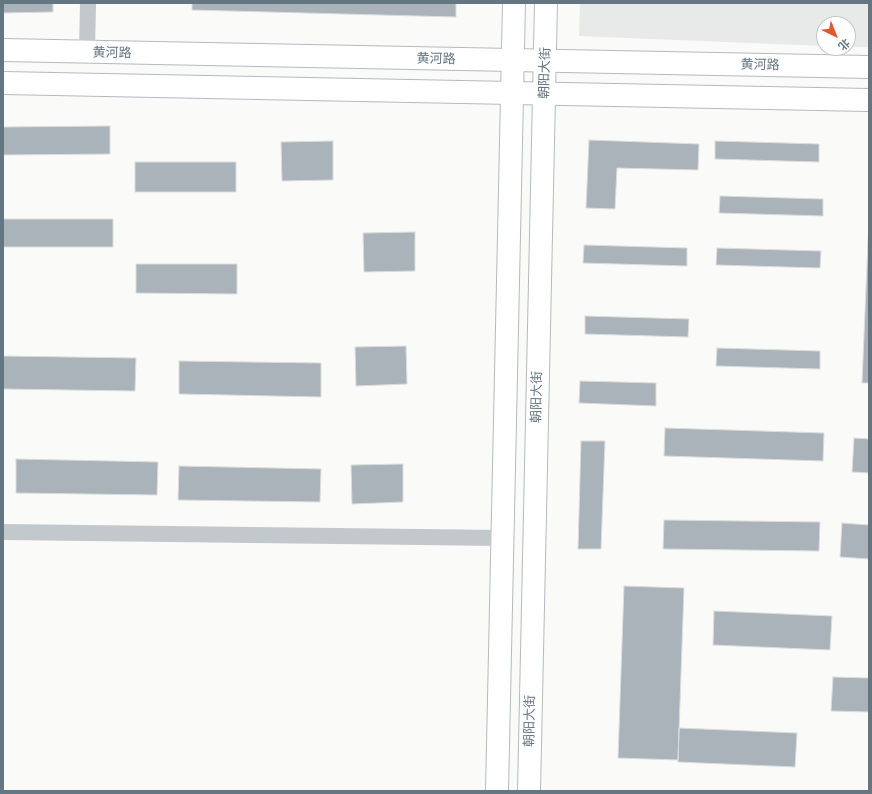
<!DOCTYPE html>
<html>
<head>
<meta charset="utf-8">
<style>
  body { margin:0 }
  #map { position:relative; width:872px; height:794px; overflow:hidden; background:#fafaf8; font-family:"Work Sans","Noto Sans SC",sans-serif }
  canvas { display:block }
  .frame { position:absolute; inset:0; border:4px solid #657683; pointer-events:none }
  .north { position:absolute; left:816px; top:16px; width:40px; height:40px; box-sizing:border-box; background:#fff; border:1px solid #c1c8cd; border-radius:50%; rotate:137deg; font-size:11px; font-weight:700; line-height:16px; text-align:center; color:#657683 }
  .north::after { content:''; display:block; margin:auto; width:14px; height:18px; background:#e4572e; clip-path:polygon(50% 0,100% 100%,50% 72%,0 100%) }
</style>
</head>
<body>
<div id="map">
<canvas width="872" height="794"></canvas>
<div class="frame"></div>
<div class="north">北</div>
</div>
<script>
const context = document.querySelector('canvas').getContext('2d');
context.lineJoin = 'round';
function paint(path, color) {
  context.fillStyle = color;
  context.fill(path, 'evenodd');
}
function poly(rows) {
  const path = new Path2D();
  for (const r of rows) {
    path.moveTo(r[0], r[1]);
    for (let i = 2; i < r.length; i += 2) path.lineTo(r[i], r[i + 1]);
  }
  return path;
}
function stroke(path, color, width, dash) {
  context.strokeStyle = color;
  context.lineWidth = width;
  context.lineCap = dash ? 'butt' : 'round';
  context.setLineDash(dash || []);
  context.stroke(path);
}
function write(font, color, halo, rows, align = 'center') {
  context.font = font + ' "Work Sans","Noto Sans SC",sans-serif';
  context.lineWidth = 4;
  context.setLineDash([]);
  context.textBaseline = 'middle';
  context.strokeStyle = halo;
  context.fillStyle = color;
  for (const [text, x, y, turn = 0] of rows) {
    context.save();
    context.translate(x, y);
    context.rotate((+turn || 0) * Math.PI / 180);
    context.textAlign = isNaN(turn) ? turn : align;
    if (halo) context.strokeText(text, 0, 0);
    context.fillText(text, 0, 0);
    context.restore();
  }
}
paint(poly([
  [580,3,869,3,869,47,848,47,848,24,824,24,824,46,579,36]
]), '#e8e9e9');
const building = poly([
  [3,3,53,3,53,12,3,13,3,3],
  [192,3,456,3,456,17,192,10,192,3],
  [110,126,110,154,3,155,3,127,110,126],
  [589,140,699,144,698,170,617,168,615,209,586,208,589,140],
  [333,141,333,180,282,181,281,142,333,141],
  [715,141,819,144,819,162,715,159,715,141],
  [135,162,236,162,236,192,135,192,135,162],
  [720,196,823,199,823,216,719,213,720,196],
  [869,216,869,383,862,383,869,216],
  [3,219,113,219,113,247,3,247,3,219],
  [415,232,415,271,364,272,363,233,415,232],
  [584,245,687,248,687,266,583,263,584,245],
  [717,248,821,251,820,268,716,265,717,248],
  [136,264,237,264,237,294,136,293,136,264],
  [585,316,689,319,688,337,585,334,585,316],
  [406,346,407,384,356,386,355,347,406,346],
  [717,348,820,351,820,369,716,366,717,348],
  [3,356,136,358,135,391,3,389,3,356],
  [179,361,321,363,321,397,179,394,179,361],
  [580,381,656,383,656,406,579,403,580,381],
  [665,428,824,433,823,461,664,456,665,428],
  [854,438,869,439,869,473,852,472,854,438],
  [581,441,605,441,601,549,578,549,581,441],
  [16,459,158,462,157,495,16,493,16,459],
  [403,464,403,502,352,504,351,465,403,464],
  [179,466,321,469,320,502,178,500,179,466],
  [664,520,820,522,819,551,663,549,664,520],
  [842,523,869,525,869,559,840,557,842,523],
  [624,586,684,588,678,760,618,758,624,586],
  [714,611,832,616,830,650,713,645,714,611],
  [833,677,869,678,869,712,831,711,833,677],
  [679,728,797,733,795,767,678,762,679,728]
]);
paint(building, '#aab3b9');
stroke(building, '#dcdcda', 1);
const secondary = poly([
  [3,50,869,67],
  [3,83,869,100]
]);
const primary = poly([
  [497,791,514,3],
  [529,791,546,3]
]);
stroke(secondary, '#b3babf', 24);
stroke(primary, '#b5babe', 24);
stroke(poly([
  [87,52,88,3],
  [3,532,503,538]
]), '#c3c8cc', 16);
stroke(secondary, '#fff', 22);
stroke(primary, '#fff', 22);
write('13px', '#657683', '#fff', [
  ["黄河路",112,53,1],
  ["黄河路",436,59,1],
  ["黄河路",760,65,1],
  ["朝阳大街",545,73,-88],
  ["朝阳大街",537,397,-89],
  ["朝阳大街",530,721,-89]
]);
</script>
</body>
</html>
